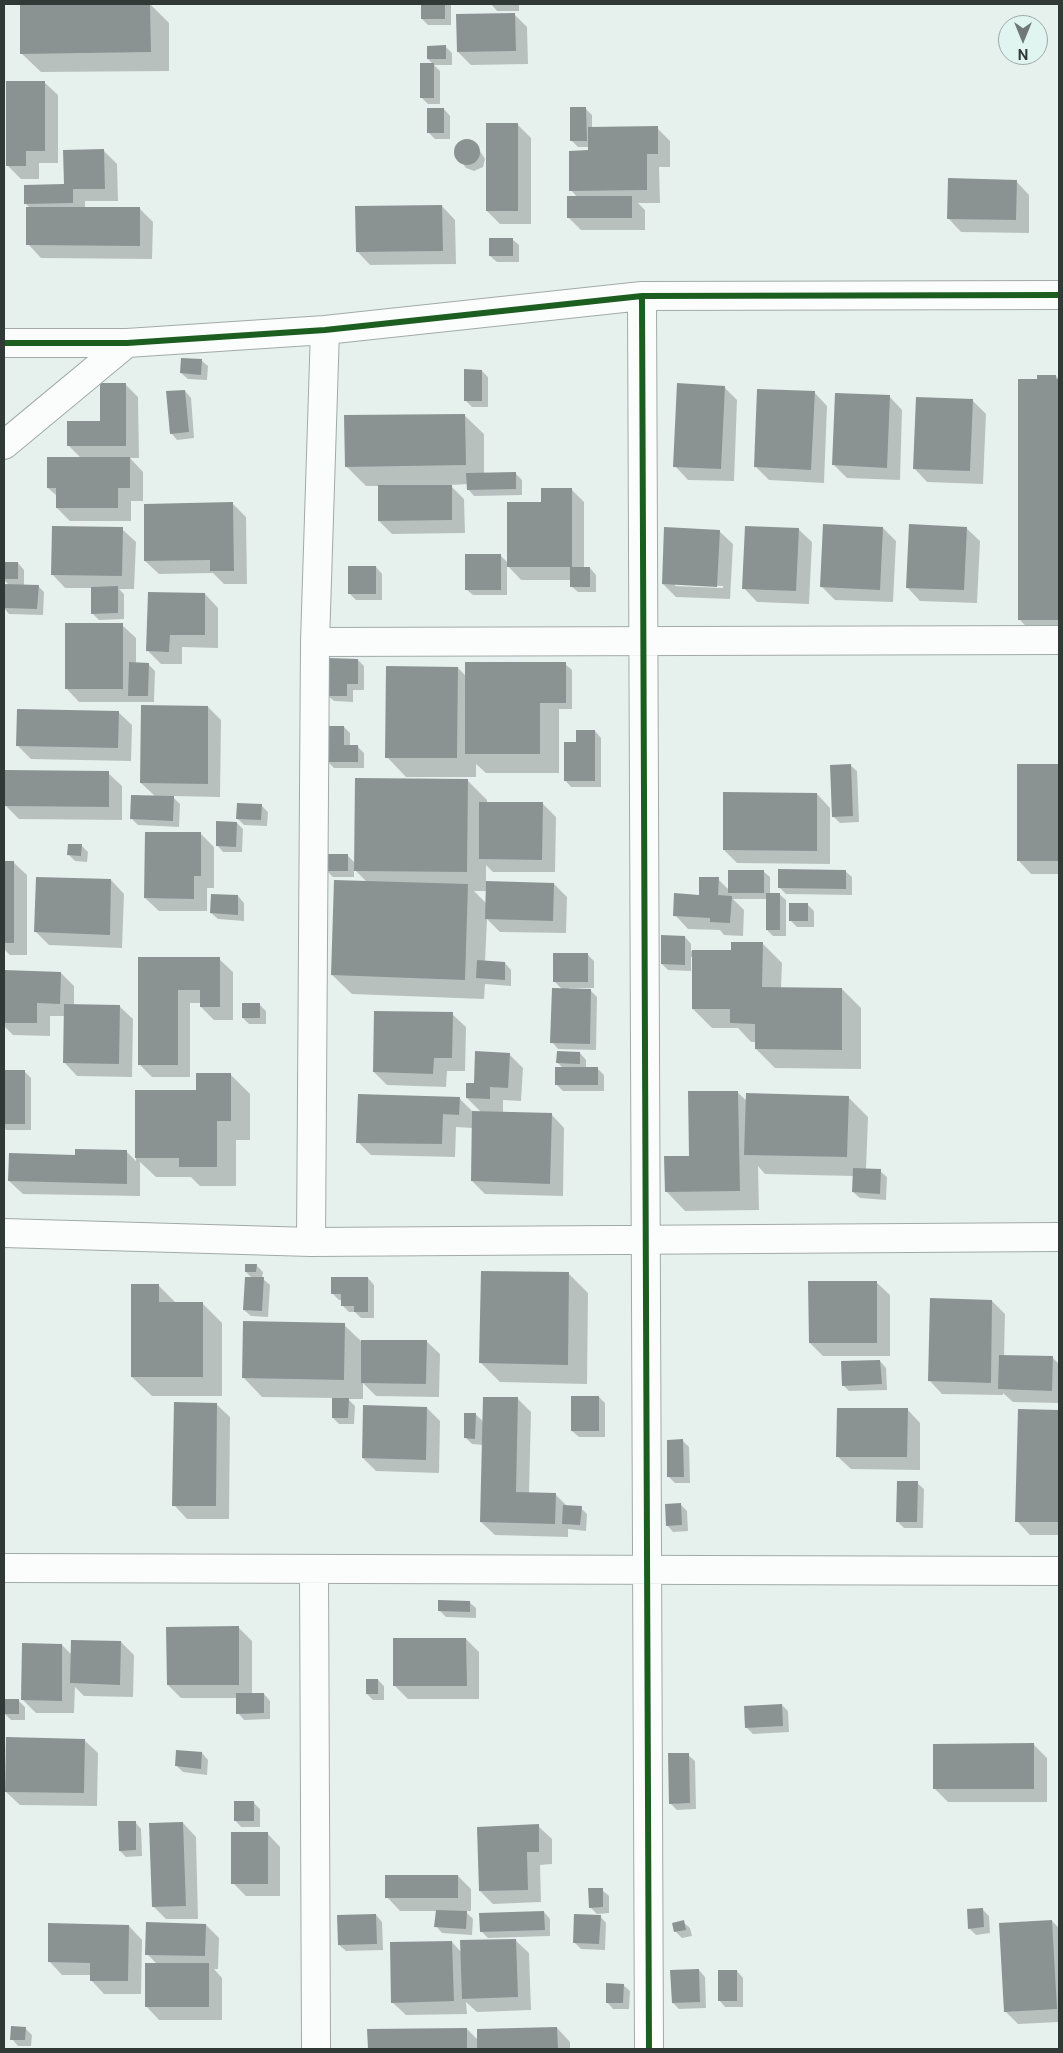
<!DOCTYPE html>
<html>
<head>
<meta charset="utf-8">
<style>
  body { margin:0 }
  #map { position:relative; width:1063px; height:2053px; overflow:hidden; background:#e6f1ee; font-family:"Public Sans",sans-serif }
  canvas { display:block }
  .frame { position:absolute; inset:0; border:5px solid #313937; pointer-events:none }
  .north { position:absolute; left:998px; top:15px; width:50px; height:50px; box-sizing:border-box; background:#e1f5f0; border:1px solid #9baaa6; border-radius:50%; rotate:180deg; font-size:14px; font-weight:700; line-height:20px; text-align:center; color:#313937 }
  .north::after { content:''; display:block; margin:auto; width:18px; height:22px; background:#707977; clip-path:polygon(50% 0,100% 100%,50% 72%,0 100%) }
</style>
</head>
<body>
<div id="map">
<canvas width="1063" height="2053"></canvas>
<div class="frame"></div>
<div class="north">N</div>
</div>
<script>
const context = document.querySelector('canvas').getContext('2d');
context.lineJoin = 'round';
function paint(path, color) {
  context.fillStyle = color;
  context.fill(path, 'evenodd');
}
function poly(rows) {
  const path = new Path2D();
  for (const r of rows) {
    if (r.length === 3) {
      path.moveTo(r[0] + r[2], r[1]);
      path.arc(r[0], r[1], r[2], 0, 2 * Math.PI);
      continue;
    }
    path.moveTo(r[0], r[1]);
    for (let i = 2; i < r.length; i += 2) path.lineTo(r[i], r[i + 1]);
  }
  return path;
}
function stroke(path, color, width, dash) {
  context.strokeStyle = color;
  context.lineWidth = width;
  context.lineCap = dash ? 'butt' : 'round';
  context.setLineDash(dash || []);
  context.stroke(path);
}
paint(poly([
  [21,4,150,4,169,23,169,71,41,72,21,53],
  [422,4,451,4,451,25,428,25,422,19],
  [491,4,519,4,519,11,497,11],
  [514,14,527,27,528,64,471,65,458,52],
  [445,46,452,53,452,65,434,65,440,71,440,104,428,104,421,97,433,64,428,59],
  [44,82,58,95,58,163,39,163,39,179,21,179,8,166],
  [444,109,450,116,450,139,435,139,428,132],
  [586,109,592,115,592,128,657,128,670,141,670,167,659,167,660,203,638,203,645,210,645,230,581,230,568,217,577,197,571,190,590,151,590,147,578,147,571,140],
  [518,125,531,138,531,224,500,224,487,211],
  [466,141,475,143,485,159,483,167,474,171,466,168,455,153,458,144],
  [104,151,117,164,118,201,85,201,85,208,140,209,153,222,152,259,41,258,28,244,30,208,25,203,65,186],
  [1016,181,1029,195,1029,233,961,232,948,218],
  [442,206,455,220,456,264,370,265,357,251],
  [512,239,519,245,519,262,497,262,490,256],
  [201,360,208,366,207,380,188,379,181,373],
  [482,371,488,377,488,407,472,407,465,400],
  [1056,376,1059,379,1059,639,1038,639,1019,619,1039,380],
  [125,384,138,397,139,458,130,458,143,472,143,501,131,501,131,521,70,521,57,508,57,496,48,488,82,459,69,446,102,422],
  [724,387,737,400,734,481,688,480,675,466],
  [185,391,191,398,194,438,177,440,171,433],
  [814,392,827,406,824,483,769,480,755,466],
  [889,396,902,410,900,480,847,478,834,465],
  [973,401,986,414,983,484,927,482,914,468],
  [464,415,484,434,484,474,515,473,522,480,522,495,474,496,468,489,468,484,450,485,464,499,465,533,392,534,379,521,379,486,366,486,346,466],
  [571,489,584,502,584,568,590,568,596,575,596,592,578,592,571,586,571,580,521,580,507,565,507,595,473,595,466,589,500,555,508,563,542,503],
  [233,504,246,517,247,584,224,584,213,573,159,574,145,561],
  [883,528,896,541,893,602,835,600,822,587],
  [966,528,980,541,977,603,920,601,907,587],
  [122,529,136,542,134,589,119,589,124,594,124,619,99,620,92,613,92,588,65,588,52,574],
  [798,529,812,542,809,604,757,602,744,588],
  [719,531,733,544,730,599,676,597,663,584],
  [675,584,723,586,723,588,675,586],
  [4,563,18,563,24,570,24,586,38,586,44,592,43,615,9,614,4,608,4,585,10,586,4,580],
  [376,567,382,574,382,600,356,600,349,593],
  [205,594,218,608,218,648,182,647,182,664,161,664,148,651],
  [122,625,136,638,136,664,148,664,155,671,154,702,79,702,66,688],
  [358,660,364,666,364,690,353,690,353,702,334,701,327,695],
  [565,664,572,670,572,709,559,709,559,773,486,773,476,764,476,777,406,777,387,757,458,668,466,676],
  [208,707,221,720,220,797,172,796,180,804,179,827,138,825,132,819,156,797,141,783],
  [118,712,132,725,131,761,31,759,17,745],
  [344,727,350,733,350,747,358,747,364,753,364,768,334,768,328,762],
  [595,731,601,738,601,787,571,787,565,780],
  [850,765,857,771,859,822,840,823,833,816],
  [1018,765,1059,765,1059,874,1031,874,1018,860],
  [108,773,122,786,122,820,19,819,6,806],
  [467,780,487,800,487,803,542,803,556,817,555,872,493,872,486,865,486,882,554,884,567,897,566,933,500,932,487,919,485,962,505,963,511,970,511,986,485,984,484,999,352,994,332,975,367,882,354,869,354,877,333,877,327,871,347,855,355,863],
  [474,891,487,891,487,904],
  [817,794,830,808,830,864,737,863,724,850],
  [261,805,268,812,267,826,244,825,237,818],
  [237,823,243,829,242,852,223,852,217,845],
  [201,834,214,847,214,888,207,888,207,911,159,911,145,898],
  [81,845,88,852,87,862,75,861,69,855],
  [4,862,13,862,27,875,27,955,10,955,4,949],
  [763,871,770,877,770,894,779,894,786,900,786,936,773,936,767,930,767,899,733,899,744,910,743,936,724,935,720,930,688,929,675,915,718,879,729,890],
  [845,871,852,877,852,895,786,894,780,888],
  [111,880,124,894,122,948,49,945,35,931],
  [238,896,244,903,244,921,218,919,211,913],
  [808,905,814,911,814,927,797,927,790,920],
  [685,937,691,944,691,951,732,951,762,943,782,963,781,988,842,989,861,1008,861,1069,775,1068,756,1049,756,1042,751,1042,738,1028,712,1028,693,1009,693,957,691,957,691,971,668,970,662,964],
  [587,954,594,961,594,988,569,988,569,990,591,991,597,997,596,1050,558,1049,552,1042,563,990,554,981],
  [139,959,219,959,233,972,233,1020,214,1020,201,1007,201,1003,190,1003,190,1077,152,1077,139,1064],
  [4,972,61,973,74,986,74,1005,119,1006,133,1019,132,1077,77,1076,64,1062,65,1016,50,1016,50,1036,13,1035,4,1026],
  [259,1004,266,1011,266,1024,249,1024,243,1018],
  [452,1014,466,1027,465,1071,447,1071,446,1087,387,1085,374,1072],
  [580,1053,586,1060,586,1068,597,1068,604,1075,604,1091,563,1091,556,1084,563,1068,557,1062],
  [509,1054,523,1068,521,1101,503,1100,503,1113,551,1114,564,1128,563,1196,485,1194,472,1181,473,1128,456,1127,455,1157,371,1155,358,1142,459,1098,473,1112,482,1113,467,1098,475,1085],
  [4,1072,25,1072,31,1078,31,1130,6,1130,4,1127],
  [231,1075,250,1094,250,1140,236,1140,236,1186,200,1186,191,1177,156,1177,140,1162,140,1196,23,1194,9,1181,76,1156,127,1152,136,1161,136,1091,197,1091],
  [737,1092,747,1101,848,1097,868,1117,866,1170,880,1171,887,1177,886,1200,860,1198,853,1192,854,1176,765,1174,758,1166,759,1210,685,1211,666,1191],
  [256,1265,263,1272,262,1278,270,1285,268,1317,251,1316,244,1310,252,1278,246,1272],
  [569,1274,588,1293,587,1384,500,1382,480,1362],
  [368,1278,374,1285,374,1318,361,1318,355,1312,349,1312,343,1306,343,1300,339,1300,332,1293],
  [876,1282,890,1295,890,1356,823,1356,810,1343],
  [158,1285,176,1303,202,1303,222,1323,222,1396,152,1396,132,1377],
  [992,1301,1005,1314,1004,1357,1053,1358,1059,1364,1059,1403,1013,1402,1003,1393,1003,1395,942,1394,929,1380],
  [344,1325,361,1341,426,1341,440,1354,439,1397,376,1396,363,1383,363,1399,348,1399,355,1406,354,1424,339,1424,333,1418,334,1398,262,1397,243,1377],
  [880,1361,886,1368,887,1390,849,1391,843,1385],
  [599,1397,605,1403,605,1437,579,1437,572,1431],
  [518,1399,531,1412,529,1494,555,1494,568,1507,581,1508,587,1514,586,1531,568,1529,568,1537,495,1535,481,1522,483,1445,472,1444,466,1438,475,1414,484,1422],
  [216,1404,230,1417,229,1519,187,1519,174,1505],
  [427,1408,440,1421,439,1473,376,1471,363,1458],
  [907,1409,920,1423,920,1470,851,1469,837,1456],
  [1019,1410,1059,1411,1059,1535,1030,1535,1017,1521],
  [683,1441,689,1447,690,1483,675,1483,669,1477],
  [917,1483,924,1489,923,1528,904,1528,897,1521],
  [681,1505,687,1511,688,1531,673,1532,667,1525],
  [469,1602,476,1608,476,1618,446,1617,440,1611],
  [238,1627,252,1641,252,1694,264,1694,270,1701,270,1719,244,1720,238,1713,237,1698,181,1698,168,1685],
  [466,1639,479,1652,479,1699,408,1699,395,1686],
  [121,1642,134,1655,133,1697,84,1696,75,1687,74,1713,36,1713,23,1700,62,1645,72,1655],
  [378,1680,384,1686,384,1700,373,1700,367,1694],
  [18,1700,25,1707,25,1720,11,1720,5,1714],
  [782,1705,788,1711,789,1732,753,1734,747,1728],
  [84,1740,98,1753,97,1806,20,1805,6,1792],
  [1033,1744,1047,1758,1047,1802,948,1802,935,1789],
  [202,1753,208,1760,207,1775,183,1772,177,1766],
  [688,1755,695,1761,696,1809,677,1810,670,1803],
  [254,1803,260,1809,260,1827,241,1827,235,1820],
  [135,1822,141,1829,142,1856,126,1857,120,1851],
  [183,1823,196,1837,198,1919,166,1919,153,1906],
  [538,1826,552,1839,552,1864,540,1865,541,1902,493,1904,480,1891],
  [267,1833,280,1847,280,1896,246,1896,233,1883],
  [458,1876,471,1889,471,1911,465,1911,473,1919,472,1935,442,1933,436,1926,437,1911,400,1911,387,1897],
  [602,1890,609,1896,609,1913,597,1914,590,1907],
  [983,1910,989,1916,990,1933,976,1935,969,1928],
  [544,1912,550,1919,550,1936,488,1938,481,1931],
  [376,1915,382,1922,383,1950,346,1951,339,1945],
  [600,1916,606,1923,605,1950,581,1949,575,1943],
  [1052,1921,1059,1928,1059,2022,1018,2024,1005,2011],
  [683,1922,690,1928,692,1936,682,1938,676,1932],
  [206,1925,219,1938,218,1969,214,1969,222,1978,222,2020,159,2020,146,2006,157,1964,147,1954],
  [129,1926,142,1940,141,1994,104,1994,91,1980,91,1975,62,1975,49,1961],
  [515,1940,529,1953,531,2010,477,2012,466,2002,467,2014,406,2015,392,2002,452,1942,461,1952],
  [699,1970,705,1977,706,2008,679,2009,673,2003],
  [737,1971,743,1978,743,2007,725,2007,719,2000],
  [623,1985,630,1991,629,2009,613,2009,607,2002],
  [25,2028,32,2035,31,2046,18,2046,12,2039],
  [557,2028,570,2042,570,2049,369,2049,369,2031,467,2029,478,2040]
]), '#0003');
paint(poly([
  [20,4,150,4,151,52,20,54],
  [421,4,445,4,445,19,421,19],
  [515,13,516,51,457,52,456,14],
  [446,45,446,59,427,59,427,46],
  [420,63,434,63,434,98,420,98],
  [6,81,45,81,45,151,26,151,26,166,6,166],
  [570,107,586,107,587,141,570,141],
  [427,108,444,108,444,133,427,133],
  [486,123,518,123,518,211,486,211],
  [658,126,658,154,647,154,647,190,569,191,569,151,588,150,588,127],
  [467,152,13],
  [104,149,105,189,73,189,73,203,24,204,24,185,64,184,63,150],
  [948,178,1017,180,1016,220,947,219],
  [567,196,632,196,632,218,567,218],
  [442,205,443,251,356,252,355,206],
  [26,207,140,207,140,246,26,245],
  [489,238,513,238,513,256,489,256],
  [181,358,202,359,201,375,180,373],
  [464,369,482,370,482,401,464,401],
  [1037,375,1056,375,1056,379,1059,379,1059,620,1018,620,1018,379,1037,379],
  [100,383,126,383,126,446,67,446,67,421,100,421],
  [677,383,725,386,721,469,673,467],
  [757,389,815,391,811,470,754,467],
  [185,390,189,432,170,434,166,391],
  [835,393,890,395,887,468,832,465],
  [916,397,973,399,970,471,913,469],
  [465,414,466,465,345,467,344,415],
  [47,457,130,457,130,488,118,488,118,508,56,508,56,488,47,488],
  [516,472,516,489,467,490,466,473],
  [378,485,452,485,452,520,378,521],
  [541,488,572,488,572,567,507,567,507,502,541,502],
  [233,502,234,571,210,571,210,560,144,561,144,504],
  [823,524,883,527,880,590,820,587],
  [909,524,967,527,964,590,906,588],
  [52,526,123,527,122,576,51,575],
  [745,526,799,528,796,591,742,589],
  [664,527,720,530,717,587,662,584],
  [465,554,501,554,501,590,465,590],
  [4,562,18,562,18,579,4,579],
  [348,566,376,566,376,594,348,594],
  [570,567,590,567,590,587,570,587],
  [4,584,39,585,37,609,4,608],
  [118,586,118,613,91,614,91,587],
  [148,592,205,593,205,635,170,635,169,652,146,651],
  [65,623,123,623,123,689,65,689],
  [328,658,358,659,358,684,347,684,347,696,326,696],
  [129,662,149,663,148,696,128,696],
  [465,662,566,662,566,703,540,703,540,754,465,754],
  [386,666,458,667,457,758,385,758],
  [141,705,208,706,208,784,140,783],
  [17,709,119,711,118,748,16,746],
  [326,726,344,726,344,745,358,745,358,762,326,762],
  [576,730,595,730,595,781,564,781,564,742,576,742],
  [851,764,853,816,832,817,830,765],
  [1017,764,1059,764,1059,861,1017,861],
  [5,770,109,771,109,807,5,806],
  [355,778,468,779,467,872,354,871],
  [723,792,817,793,817,851,723,850],
  [131,795,174,796,173,821,130,819],
  [479,802,543,802,542,860,479,859],
  [237,803,262,804,261,820,236,819],
  [216,821,237,822,236,847,216,846],
  [145,832,201,832,201,876,194,876,194,899,144,898],
  [68,844,82,844,81,856,67,855],
  [325,854,348,854,348,871,325,871],
  [4,861,14,861,14,943,4,943],
  [778,869,846,870,846,889,778,888],
  [728,870,764,870,764,893,728,893],
  [36,877,111,879,110,935,34,932],
  [699,877,719,877,718,895,732,896,730,923,710,922,710,918,673,916,674,893,699,895],
  [334,880,468,884,465,980,331,975],
  [486,881,554,883,553,921,485,919],
  [766,893,780,893,780,930,766,930],
  [211,894,238,895,238,915,210,913],
  [789,903,808,903,808,921,789,921],
  [661,935,685,936,685,965,661,964],
  [731,942,763,942,762,987,842,988,842,1050,755,1049,755,1024,730,1023,730,1009,692,1009,692,950,731,950],
  [553,953,588,953,588,982,553,982],
  [138,957,220,957,220,1007,200,1007,200,990,178,990,178,1065,138,1065],
  [477,960,505,962,505,980,476,978],
  [4,970,61,972,60,1004,37,1003,37,1023,4,1023],
  [552,988,591,989,590,1044,550,1043],
  [242,1003,260,1003,260,1018,242,1018],
  [64,1004,120,1005,119,1064,63,1063],
  [374,1011,453,1012,452,1058,434,1058,433,1074,373,1072],
  [475,1051,510,1053,508,1088,490,1087,490,1099,466,1098,466,1083,474,1083],
  [557,1051,580,1052,580,1064,556,1063],
  [555,1067,598,1067,598,1085,555,1085],
  [4,1070,25,1070,25,1124,4,1124],
  [196,1073,231,1073,231,1121,217,1121,217,1167,179,1167,179,1158,135,1158,135,1090,196,1090],
  [688,1091,738,1091,740,1191,665,1192,664,1156,689,1156],
  [746,1093,849,1096,847,1157,744,1155],
  [358,1094,460,1097,459,1115,443,1114,442,1144,356,1143],
  [472,1111,552,1113,550,1184,471,1181],
  [75,1149,127,1150,127,1184,8,1181,9,1153,75,1155],
  [853,1168,881,1169,880,1194,852,1192],
  [245,1264,257,1264,256,1272,245,1272],
  [481,1271,569,1272,568,1365,479,1363],
  [245,1277,264,1277,262,1311,243,1310],
  [331,1277,368,1277,368,1312,354,1312,354,1306,341,1306,341,1294,331,1294],
  [808,1281,877,1281,877,1343,809,1343],
  [131,1284,159,1284,159,1302,203,1302,203,1377,131,1377],
  [930,1298,992,1300,991,1383,928,1381],
  [243,1321,345,1323,344,1380,242,1378],
  [361,1340,427,1340,426,1384,361,1383],
  [999,1355,1053,1356,1052,1391,998,1389],
  [880,1360,882,1384,842,1386,841,1361],
  [571,1396,599,1396,599,1431,571,1431],
  [483,1397,518,1397,516,1492,556,1493,555,1524,480,1522],
  [332,1398,349,1398,348,1418,332,1418],
  [174,1402,217,1403,216,1506,172,1506],
  [363,1405,427,1407,426,1460,362,1458],
  [837,1408,908,1408,907,1457,836,1457],
  [1018,1409,1059,1410,1059,1522,1015,1522],
  [464,1413,476,1413,475,1439,464,1438],
  [683,1439,684,1477,667,1477,667,1440],
  [897,1481,918,1481,917,1522,896,1522],
  [681,1503,682,1525,666,1526,665,1504],
  [563,1505,582,1506,580,1525,562,1524],
  [438,1600,470,1601,470,1612,438,1611],
  [239,1626,239,1685,167,1685,166,1627],
  [393,1638,466,1638,467,1686,393,1686],
  [71,1640,121,1641,120,1685,70,1683],
  [22,1643,62,1644,62,1701,21,1700],
  [366,1679,378,1679,378,1694,366,1694],
  [236,1693,264,1693,264,1713,236,1714],
  [4,1699,19,1699,19,1714,4,1714],
  [782,1704,783,1726,745,1728,744,1706],
  [6,1737,85,1739,84,1793,5,1792],
  [1034,1743,1034,1789,933,1789,933,1744],
  [176,1750,202,1752,201,1769,175,1766],
  [668,1753,689,1753,690,1803,669,1804],
  [234,1801,254,1801,254,1821,234,1821],
  [118,1821,136,1821,136,1850,119,1851],
  [183,1822,186,1906,152,1907,149,1823],
  [539,1824,539,1852,527,1852,528,1890,479,1891,477,1827],
  [231,1832,268,1832,268,1884,231,1884],
  [385,1875,458,1875,458,1898,385,1898],
  [588,1888,603,1888,603,1907,589,1908],
  [983,1908,984,1927,968,1929,967,1909],
  [436,1910,467,1911,466,1929,434,1927],
  [544,1911,545,1930,480,1932,479,1913],
  [376,1914,377,1944,338,1945,337,1915],
  [574,1914,601,1915,599,1944,573,1943],
  [684,1920,686,1930,674,1932,672,1923],
  [1052,1920,1057,2009,1004,2012,999,1923],
  [146,1922,206,1924,205,1956,145,1955],
  [48,1923,129,1925,128,1981,90,1981,90,1963,48,1962],
  [516,1939,518,1997,462,1999,460,1940],
  [452,1941,454,2001,391,2003,390,1942],
  [145,1963,209,1963,209,2007,145,2007],
  [699,1969,700,2002,672,2003,670,1970],
  [718,1970,737,1970,737,2001,718,2001],
  [606,1983,624,1984,623,2003,606,2003],
  [11,2026,26,2027,25,2040,10,2040],
  [557,2027,558,2049,477,2049,477,2029],
  [467,2028,467,2049,368,2049,367,2029]
]), '#8b9392');
const street = poly([
  [642,296,649,2049],
  [4,343,127,343,325,330,642,296,1059,295],
  [4,445,127,343],
  [315,642,1059,640],
  [4,1233,311,1242,1059,1237],
  [311,1242,315,642,325,330],
  [4,1568,1059,1571],
  [314,1569,316,2049]
]);
stroke(street, '#a1aaa7', 30);
stroke(street, '#fbfdfc', 28);
stroke(poly([
  [642,296,649,2049],
  [4,343,127,343,325,330,642,296,1059,295]
]), '#1b5e20', 6);
</script>
</body>
</html>
